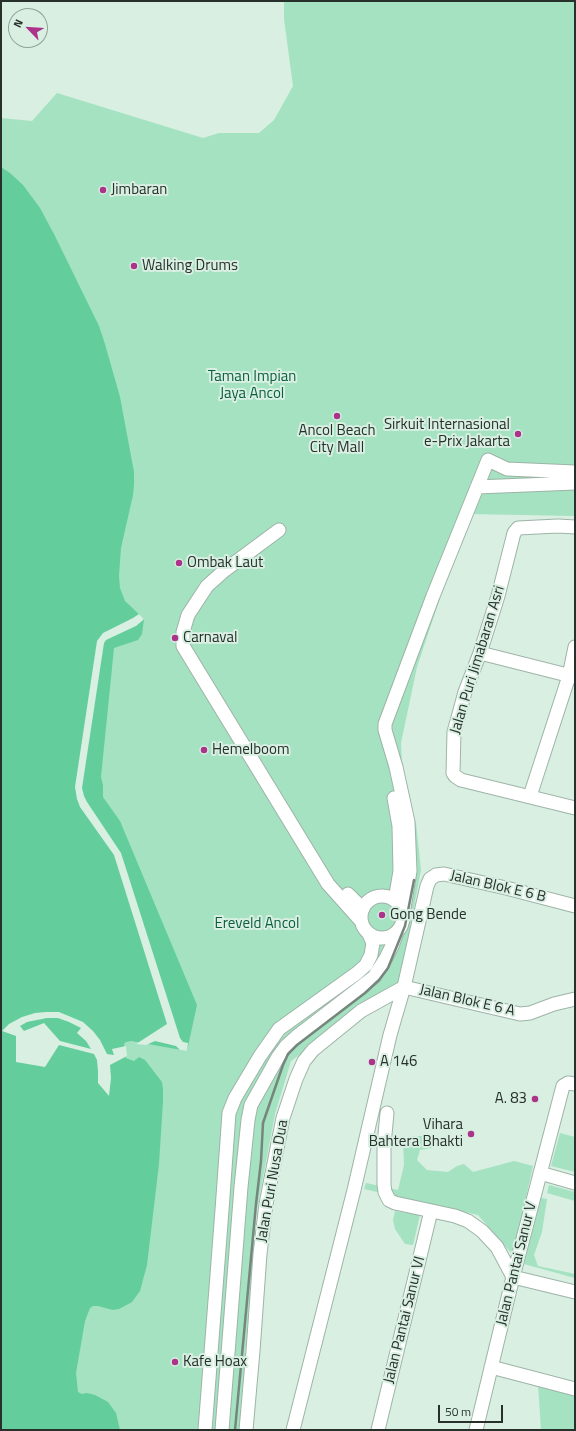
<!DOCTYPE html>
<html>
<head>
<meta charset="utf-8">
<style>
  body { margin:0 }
  #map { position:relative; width:576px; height:1431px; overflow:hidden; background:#d8efe2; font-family:"Titillium Web",sans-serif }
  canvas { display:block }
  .frame { position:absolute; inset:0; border:2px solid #27302b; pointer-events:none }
  .north { position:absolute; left:8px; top:8px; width:40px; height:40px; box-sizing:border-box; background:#d8efe2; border:1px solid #91a399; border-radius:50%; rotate:295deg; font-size:11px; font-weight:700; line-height:16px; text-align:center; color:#27302b }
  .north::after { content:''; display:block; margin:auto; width:14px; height:18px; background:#ab3389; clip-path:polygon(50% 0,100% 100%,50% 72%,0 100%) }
  .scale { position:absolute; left:438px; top:1405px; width:65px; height:18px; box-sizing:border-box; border:2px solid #27302b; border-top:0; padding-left:5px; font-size:12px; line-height:14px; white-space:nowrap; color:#27302b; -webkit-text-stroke:3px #d8efe2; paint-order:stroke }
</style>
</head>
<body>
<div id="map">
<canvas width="576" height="1431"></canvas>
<div class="frame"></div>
<div class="north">N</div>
<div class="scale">50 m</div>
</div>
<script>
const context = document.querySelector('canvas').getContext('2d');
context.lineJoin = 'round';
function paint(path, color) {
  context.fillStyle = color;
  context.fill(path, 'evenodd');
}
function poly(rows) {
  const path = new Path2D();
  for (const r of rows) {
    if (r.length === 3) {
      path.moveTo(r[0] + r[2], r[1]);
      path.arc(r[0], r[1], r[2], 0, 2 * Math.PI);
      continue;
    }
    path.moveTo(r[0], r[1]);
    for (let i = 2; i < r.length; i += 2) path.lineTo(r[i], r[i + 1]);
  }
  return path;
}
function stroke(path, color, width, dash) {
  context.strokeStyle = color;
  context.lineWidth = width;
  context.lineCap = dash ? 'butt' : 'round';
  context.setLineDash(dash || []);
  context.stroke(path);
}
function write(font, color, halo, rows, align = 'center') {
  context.font = font + ' "Titillium Web",sans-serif';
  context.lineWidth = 4;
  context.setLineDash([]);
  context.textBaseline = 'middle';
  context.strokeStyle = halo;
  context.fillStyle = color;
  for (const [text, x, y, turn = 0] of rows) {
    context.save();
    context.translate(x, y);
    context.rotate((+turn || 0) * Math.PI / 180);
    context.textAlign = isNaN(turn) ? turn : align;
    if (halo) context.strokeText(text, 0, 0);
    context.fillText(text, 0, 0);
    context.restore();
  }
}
paint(poly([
  [284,1,575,1,575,516,468,514,417,667,401,743,403,790,416,823,421,870,400,981,291,1061,275,1114,257,1209,239,1430,1,1430,1,118,32,121,57,93,203,138,219,133,259,133,274,120,293,86,284,19],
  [560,1133,575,1137,575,1172,551,1166],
  [410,1136,427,1136,432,1148,420,1150,417,1160,427,1170,448,1172,457,1166,464,1164,473,1172,514,1161,533,1166,513,1255,478,1215,364,1189,366,1183,398,1190,404,1165,403,1141],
  [549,1185,575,1192,575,1201,547,1193],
  [541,1198,547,1199,542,1232,534,1255,538,1266,575,1274,575,1278,524,1264],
  [395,1211,420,1215,413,1245,405,1244,395,1229,393,1220],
  [538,1384,575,1395,575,1430,541,1430]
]), '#a4e2c1');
paint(poly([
  [1,167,10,173,23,185,40,208,54,234,99,326,105,344,120,397,134,472,134,485,133,495,121,548,119,576,120,588,125,601,144,619,142,634,138,640,114,648,101,777,103,785,103,797,120,821,197,1005,187,1051,131,1041,126,1042,124,1044,126,1058,134,1061,139,1057,145,1060,162,1082,163,1089,163,1102,159,1164,147,1265,140,1291,132,1302,119,1309,113,1310,98,1306,93,1306,90,1308,85,1321,76,1373,78,1392,82,1394,87,1393,95,1395,108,1402,116,1413,120,1430,1,1430]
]), '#63ce9c');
paint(poly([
  [139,614,144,619,142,621,136,626,106,640,104,643,82,788,84,796,87,802,121,853,180,1038,183,1042,188,1043,187,1051,180,1050,176,1046,155,1041,146,1045,136,1044,167,1024,114,855,80,807,77,799,75,787,97,641,103,633,133,618],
  [46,1012,59,1012,83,1022,93,1031,100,1040,107,1054,114,1055,112,1049,126,1046,127,1056,110,1065,111,1078,109,1096,98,1083,98,1071,97,1060,94,1054,59,1045,45,1067,16,1062,16,1036,2,1031,9,1024,22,1017,35,1013],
  [47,1018,58,1018,69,1022,81,1028,77,1033,86,1041,91,1049,60,1041,44,1023,24,1031,20,1026,27,1022]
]), '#d8efe2');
const minor = poly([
  [477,487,575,483],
  [575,527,558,526,518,528,514,533,498,596,480,653,465,692,454,732,453,773,455,776,461,780,575,808],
  [279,530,225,570,207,586,188,615,183,632,183,646,328,884,361,921],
  [480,653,575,677],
  [530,796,569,676,575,647],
  [394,798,399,826,400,871,395,900],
  [348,894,363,909],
  [382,917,21],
  [403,914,410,871,408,822,396,767,385,730,385,724,433,596,488,460,507,469,575,472],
  [387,1113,384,1145,384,1185,385,1192,389,1200,395,1203,455,1216,468,1221,482,1231,497,1247,513,1277,575,1292],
  [540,1173,575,1183],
  [491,1367,575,1389],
  [205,1430,222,1210,229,1113,235,1098,260,1056,279,1029,357,973,366,965,371,955,373,943,369,934],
  [222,1430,241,1187,248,1120,251,1105,278,1057,286,1046,296,1037,374,977,386,958,392,946,397,932],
  [246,1430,253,1351,260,1254,266,1204,283,1118,296,1079,304,1061,313,1050,361,1011,404,987,520,1014,530,1013,554,1004,575,999],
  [293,1430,354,1190,390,1035,404,987,427,886,430,879,436,875,444,874,506,888,575,906],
  [378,1430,431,1211],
  [476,1430,513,1277,563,1086,568,1083,575,1084]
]);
stroke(minor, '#9db4a7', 15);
stroke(minor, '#fff', 13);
stroke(poly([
  [235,1430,256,1204,261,1161,263,1123,283,1065,288,1054,297,1045,365,993,379,980,388,968,405,926,414,880]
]), '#76867d', 2.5);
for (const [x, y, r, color] of [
  [103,190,4,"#ab3389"],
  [134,266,4,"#ab3389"],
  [337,416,4,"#ab3389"],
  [518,434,4,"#ab3389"],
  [179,563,4,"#ab3389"],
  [175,638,4,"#ab3389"],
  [204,750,4,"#ab3389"],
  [382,915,4,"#ab3389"],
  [372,1062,4,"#ab3389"],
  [535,1099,4,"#ab3389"],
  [471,1134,4,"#ab3389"],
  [175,1362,4,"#ab3389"]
]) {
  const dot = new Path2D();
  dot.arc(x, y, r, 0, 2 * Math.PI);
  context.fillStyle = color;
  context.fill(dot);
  stroke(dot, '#d8efe2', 1.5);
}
write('15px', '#27302b', '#d8efe2', [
  ["Jimbaran",111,190],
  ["Walking Drums",142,266],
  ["Sirkuit Internasional",510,425,"right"],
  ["e-Prix Jakarta",510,442,"right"],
  ["Ancol Beach",337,431,"center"],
  ["City Mall",337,448,"center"],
  ["Ombak Laut",187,563],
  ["Carnaval",183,638],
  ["Hemelboom",212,750],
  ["Gong Bende",390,915],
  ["A 146",380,1062],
  ["A. 83",527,1099,"right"],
  ["Vihara",463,1125,"right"],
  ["Bahtera Bhakti",463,1142,"right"],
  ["Kafe Hoax",183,1362]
], 'left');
write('15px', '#0c6040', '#d8efe2', [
  ["Taman Impian",252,377],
  ["Jaya Ancol",252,394],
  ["Ereveld Ancol",257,924]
]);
write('15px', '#27302b', '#d8efe2', [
  ["Jalan Puri Jimabaran Asri",478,660,-73],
  ["Jalan Blok E 6 B",498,887,13],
  ["Jalan Blok E 6 A",467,1001,13],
  ["Jalan Puri Nusa Dua",273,1181,-80],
  ["Jalan Pantai Sanur V",517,1264,-76],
  ["Jalan Pantai Sanur VI",405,1320,-76]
]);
</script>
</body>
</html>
